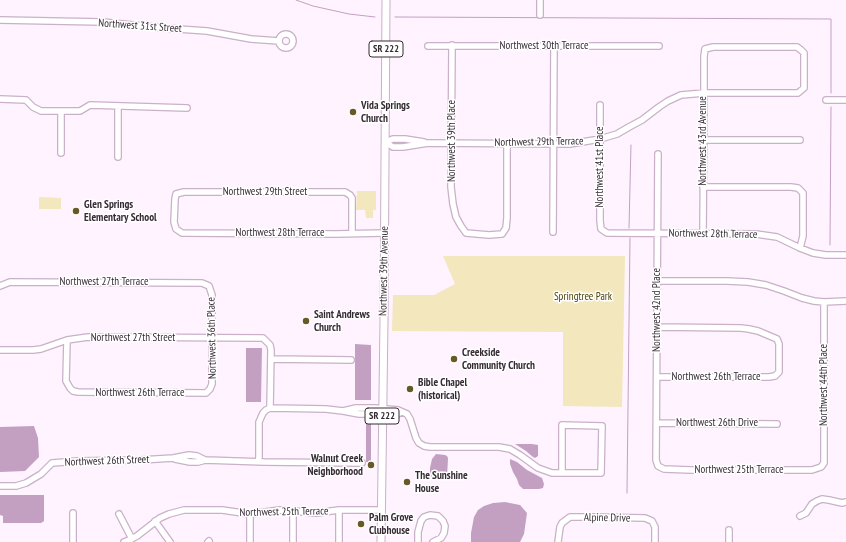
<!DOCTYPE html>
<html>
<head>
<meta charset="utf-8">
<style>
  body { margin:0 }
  canvas { display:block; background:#fef3fe }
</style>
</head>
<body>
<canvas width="846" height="542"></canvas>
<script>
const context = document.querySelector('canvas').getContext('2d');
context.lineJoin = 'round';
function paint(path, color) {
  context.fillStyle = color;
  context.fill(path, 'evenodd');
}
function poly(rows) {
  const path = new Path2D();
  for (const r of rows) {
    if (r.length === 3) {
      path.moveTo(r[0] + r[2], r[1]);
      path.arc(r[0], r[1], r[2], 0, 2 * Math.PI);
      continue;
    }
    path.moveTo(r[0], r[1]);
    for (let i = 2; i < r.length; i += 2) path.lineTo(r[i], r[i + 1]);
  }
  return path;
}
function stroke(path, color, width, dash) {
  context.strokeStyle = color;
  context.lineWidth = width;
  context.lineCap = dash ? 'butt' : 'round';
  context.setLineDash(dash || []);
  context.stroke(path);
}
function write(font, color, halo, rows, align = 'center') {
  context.font = font + ' "PT Sans Narrow",sans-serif';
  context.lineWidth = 3;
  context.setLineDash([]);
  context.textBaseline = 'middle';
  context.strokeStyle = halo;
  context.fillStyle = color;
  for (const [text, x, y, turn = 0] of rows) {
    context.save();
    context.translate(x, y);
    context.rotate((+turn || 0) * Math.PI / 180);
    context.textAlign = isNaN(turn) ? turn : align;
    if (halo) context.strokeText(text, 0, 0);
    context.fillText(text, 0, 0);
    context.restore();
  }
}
paint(poly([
  [357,191,376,191,376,210,373,210,373,218,366,218,365,210,356,210],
  [39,197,61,198,61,209,39,209],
  [443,256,625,256,622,407,563,406,563,332,392,331,393,295,434,295,455,284]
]), '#f3e7bd');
paint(poly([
  [355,344,371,345,371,400,355,400],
  [246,348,262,348,261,402,246,402],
  [366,421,371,421,371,462,366,462],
  [34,426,38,438,39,457,25,471,0,472,0,427],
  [515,444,532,444,538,445,538,456,535,458,533,457,526,451],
  [436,454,445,455,447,456,448,458,447,478,434,478,430,477,430,468,432,459],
  [510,459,517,462,527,470,542,478,544,484,543,488,539,489,523,489,519,485,517,479,513,472,510,464],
  [0,495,44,495,44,521,41,523,3,523,3,516,0,515],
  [505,502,520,505,527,513,524,534,520,542,471,542,471,533,474,517,478,510,484,506,493,503]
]), '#c3a0c2');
stroke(poly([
  [296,0,313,6,349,14,375,17],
  [395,17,831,19,831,93],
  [629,228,631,145],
  [830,245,831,107],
  [627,493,630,238]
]), '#c3a0c2', 1);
const minor = poly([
  [540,15,540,0],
  [0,20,102,22,164,28,207,31,251,39,279,41],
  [286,41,7],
  [452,45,451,187,453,204,456,217,461,226,466,233,489,235,502,234,506,228,507,218,507,144],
  [428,46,659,46],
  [0,99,26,100,33,107,41,111,80,111,90,105,187,108],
  [826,100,846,100],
  [600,105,600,221,601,229,607,233,756,234,777,237,800,248,813,253,826,255,846,255],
  [703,140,800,140],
  [385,142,393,147,403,147,428,143,570,144,600,139,617,134,629,127,642,120,659,107,668,101,681,95,704,93,798,93,804,88,804,53,801,50,797,47,713,47,705,49,704,56,704,93,703,234],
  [385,142,393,139,405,139,424,142],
  [61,153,61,111],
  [658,154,656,460,658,466,664,469,691,470,812,470,821,467,824,463,824,302],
  [118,157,118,106],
  [703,187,791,187,798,188,803,193,803,236,800,248],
  [553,232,554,46],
  [352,233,352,198,350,195,345,192,184,192,176,194,175,199,174,222,176,229,182,233,336,234,384,233],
  [657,281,727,281,748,282,766,285,784,291,802,298,814,301,824,302,846,301],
  [0,286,10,282,202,283,209,286,212,295,212,384,210,389,206,393,78,392,73,391,70,388,66,381,67,340],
  [0,350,33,350,41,349,67,340,88,337,263,338,270,345,271,350,270,408],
  [271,359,351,360],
  [657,377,769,377,775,376,779,372,779,344,777,339,758,331,749,329,741,328,657,327],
  [343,411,356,408,375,408,398,410,407,414,410,419,416,438,419,443,424,446,430,447,499,447,510,449,520,455,538,468,552,473,601,473,602,426,562,425,562,473],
  [657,423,777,424],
  [175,459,190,462,198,462,205,460,264,462,362,463],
  [258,462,259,457,259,422,263,413,266,410,270,408,326,409,343,411,359,414,398,414,401,412],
  [0,486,16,486,26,483,41,474,52,463,78,461,141,460,173,458,189,455,197,456,205,460],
  [339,510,339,542],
  [73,513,73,542],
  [119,514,132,539],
  [250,514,250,542],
  [800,516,806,513,812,504,817,501,822,499,829,500,842,503,846,502],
  [155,521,170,542],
  [124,542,129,540,137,536,160,518,169,514,184,510,222,510,250,514,280,510,316,513,339,510,381,510],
  [208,542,209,541],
  [293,542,293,511],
  [418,542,418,532,421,521,424,517,430,515,438,516,443,521,445,526,444,533,441,538,433,542],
  [558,542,560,527,562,523,570,517,590,517,645,518,652,521,655,527,655,542],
  [729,542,729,530]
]);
const major = poly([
  [381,542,384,321,386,0]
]);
stroke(minor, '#cab0c9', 8);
stroke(major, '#cab0c9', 9);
stroke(minor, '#fff', 5.5);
stroke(major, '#fff', 7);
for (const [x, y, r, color] of [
  [353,112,4,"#675926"],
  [76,211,4,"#675926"],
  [306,321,4,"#675926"],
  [454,359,4,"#675926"],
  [410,389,4,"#675926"],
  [371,465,4,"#675926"],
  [407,482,4,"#675926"],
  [361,524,4,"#675926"]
]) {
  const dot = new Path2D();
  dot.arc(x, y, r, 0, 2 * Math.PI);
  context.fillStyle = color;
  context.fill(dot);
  stroke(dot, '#fff', 1.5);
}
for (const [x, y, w] of [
  [386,49,34],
  [382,416,34]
]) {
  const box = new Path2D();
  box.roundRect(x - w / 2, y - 8, w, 16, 3);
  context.fillStyle = '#fff';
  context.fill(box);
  stroke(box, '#362b35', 1);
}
write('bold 10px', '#362b35', null, [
  ["SR 222",386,49],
  ["SR 222",382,416]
]);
write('11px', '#362b35', '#fff', [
  ["Northwest 31st Street",140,26,4],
  ["Northwest 30th Terrace",544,46],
  ["Northwest 39th Place",452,141,-90],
  ["Northwest 43rd Avenue",703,141,-90],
  ["Northwest 29th Terrace",539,142,-1],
  ["Northwest 41st Place",600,167,-90],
  ["Northwest 29th Street",265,192],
  ["Northwest 28th Terrace",280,233],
  ["Northwest 28th Terrace",713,234,1],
  ["Northwest 39th Avenue",384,271,-89],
  ["Northwest 27th Terrace",104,282],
  ["Northwest 42nd Place",657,310,-90],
  ["Northwest 27th Street",133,338],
  ["Northwest 36th Place",212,338,-91],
  ["Northwest 26th Terrace",716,377],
  ["Northwest 44th Place",824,385,-90],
  ["Northwest 26th Terrace",140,393],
  ["Northwest 26th Drive",717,423],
  ["Northwest 26th Street",107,461,-2],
  ["Northwest 25th Terrace",739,470],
  ["Northwest 25th Terrace",284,512,-1],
  ["Alpine Drive",607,518,1]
]);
write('bold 11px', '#362b35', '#fff', [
  ["Vida Springs",361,106],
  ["Church",361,119],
  ["Glen Springs",84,205],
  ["Elementary School",84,218],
  ["Saint Andrews",314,315],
  ["Church",314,328],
  ["Creekside",462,353],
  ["Community Church",462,366],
  ["Bible Chapel",418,383],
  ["(historical)",418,396],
  ["Walnut Creek",363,459,"right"],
  ["Neighborhood",363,472,"right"],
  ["The Sunshine",415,476],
  ["House",415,489],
  ["Palm Grove",369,518],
  ["Clubhouse",369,531]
], 'left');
write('11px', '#4d4005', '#fff', [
  ["Springtree Park",583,297]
]);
</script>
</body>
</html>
